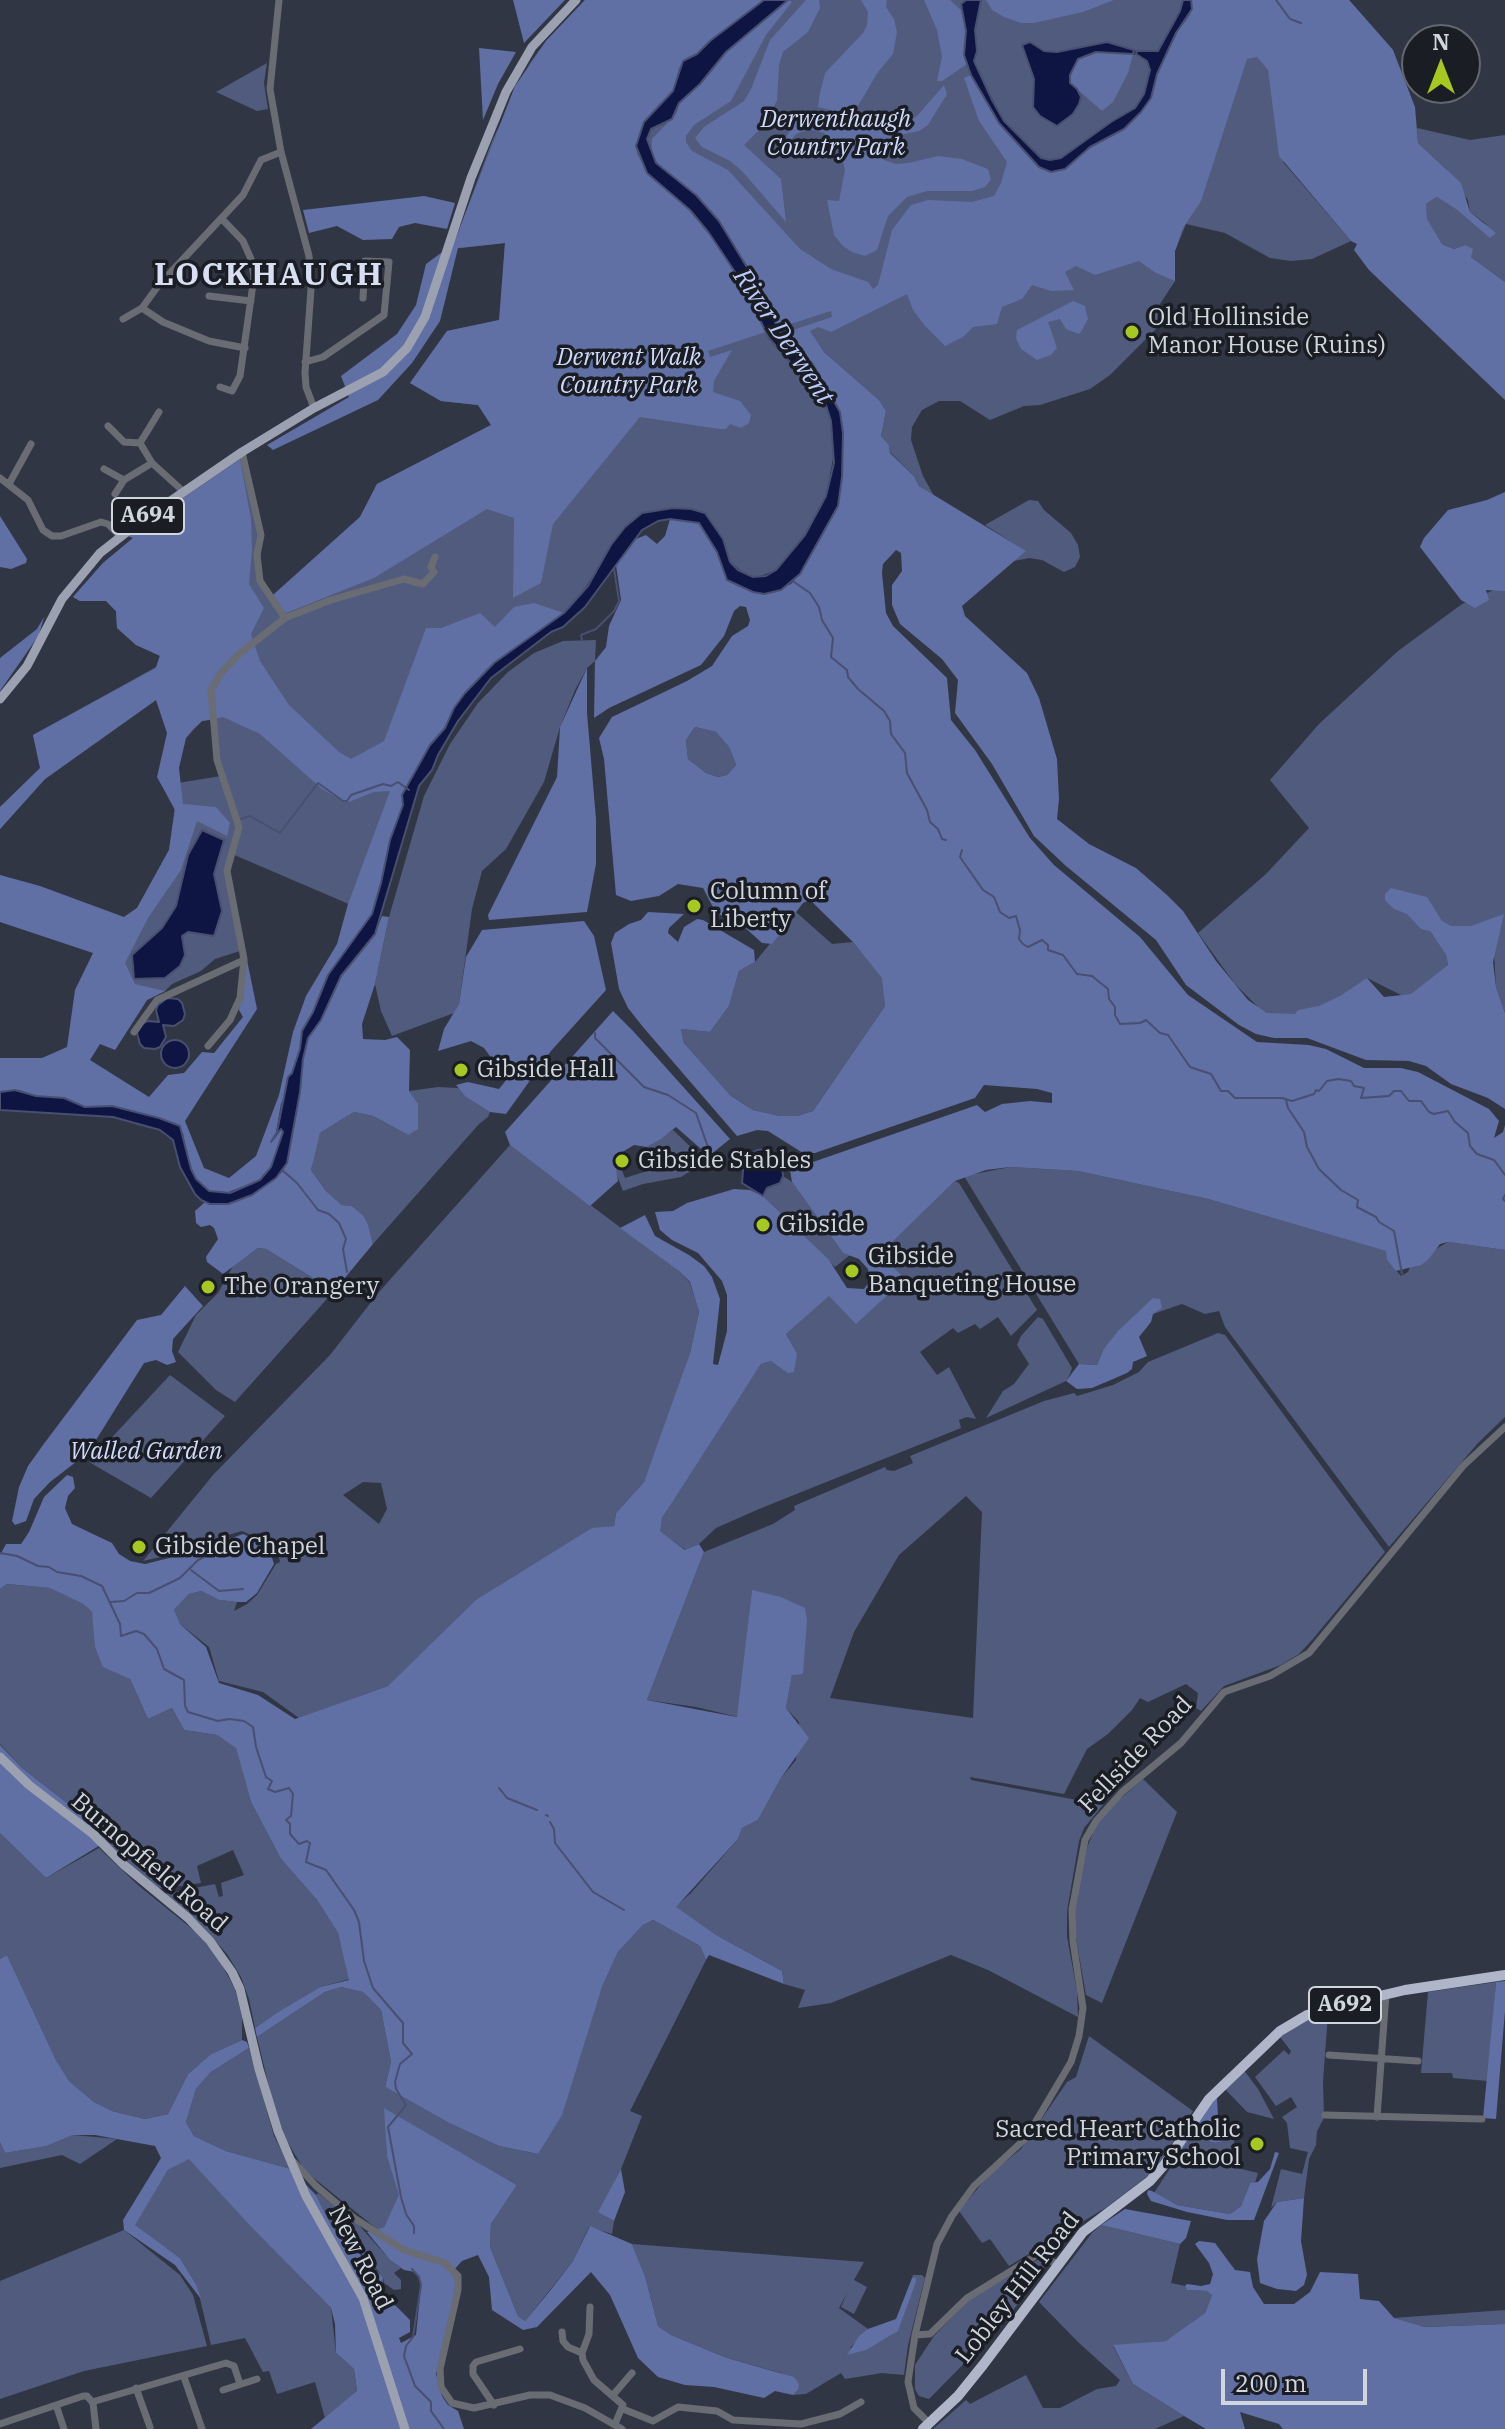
<!DOCTYPE html>
<html>
<head>
<meta charset="utf-8">
<style>
  body { margin:0 }
  #map { position:relative; width:1505px; height:2429px; overflow:hidden; background:#313645; font-family:"IBM Plex Serif",serif }
  canvas { display:block }
  .north { position:absolute; left:1401px; top:24px; width:80px; height:80px; box-sizing:border-box; background:#1b1d24; border:2px solid #64676e; border-radius:50%; rotate:0deg; font-size:22px; font-weight:700; line-height:32px; text-align:center; color:#d1d5de }
  .north::after { content:''; display:block; margin:auto; width:28px; height:36px; background:#a6c820; clip-path:polygon(50% 0,100% 100%,50% 72%,0 100%) }
  .scale { position:absolute; left:1221px; top:2369px; width:146px; height:36px; box-sizing:border-box; border:4px solid #d1d5de; border-top:0; padding-left:10px; font-size:24px; line-height:28px; white-space:nowrap; color:#d1d5de; -webkit-text-stroke:6px #1b1d24; paint-order:stroke }
</style>
</head>
<body>
<div id="map">
<canvas width="1505" height="2429"></canvas>
<div class="north">N</div>
<div class="scale">200 m</div>
</div>
<script>
const context = document.querySelector('canvas').getContext('2d');
context.lineJoin = 'round';
function paint(path, color) {
  context.fillStyle = color;
  context.fill(path, 'evenodd');
}
function poly(rows) {
  const path = new Path2D();
  for (const r of rows) {
    if (r.length === 3) {
      path.moveTo(r[0] + r[2], r[1]);
      path.arc(r[0], r[1], r[2], 0, 2 * Math.PI);
      continue;
    }
    path.moveTo(r[0], r[1]);
    for (let i = 2; i < r.length; i += 2) path.lineTo(r[i], r[i + 1]);
  }
  return path;
}
function stroke(path, color, width, dash) {
  context.strokeStyle = color;
  context.lineWidth = width;
  context.lineCap = dash ? 'butt' : 'round';
  context.setLineDash(dash || []);
  context.stroke(path);
}
function write(font, color, halo, rows, align = 'center') {
  context.font = font + ' "IBM Plex Serif",serif';
  context.lineWidth = 7;
  context.setLineDash([]);
  context.textBaseline = 'middle';
  context.strokeStyle = halo;
  context.fillStyle = color;
  for (const [text, x, y, turn = 0] of rows) {
    context.save();
    context.translate(x, y);
    context.rotate((+turn || 0) * Math.PI / 180);
    context.textAlign = isNaN(turn) ? turn : align;
    if (halo) context.strokeText(text, 0, 0);
    context.fillText(text, 0, 0);
    context.restore();
  }
}
paint(poly([
  [585,0,764,0,741,18,636,140,760,320,769,338,825,402,831,421,834,453,826,496,817,516,791,554,776,570,758,577,747,575,730,562,723,539,656,510,635,518,611,545,603,562,575,602,564,613,521,644,434,740,372,914,232,854,227,871,243,950,215,959,201,971,172,984,165,991,147,1000,115,1050,124,917,137,908,169,850,178,783,221,776,211,720,202,721,186,738,156,700,45,779,0,829,0,807,41,768,33,735,156,667,160,655,136,645,117,628,116,611,106,601,80,601,73,597,103,563,133,538,128,536,243,457,261,535,260,581,273,595,360,517,377,484,491,425,478,405,441,401,410,383,447,331,500,320,505,243,452,249,492,141,530,63,546,41],
  [788,0,966,0,961,5,978,89,1039,167,1082,153,1130,122,1192,9,1191,0,1349,0,1393,50,1283,162,1351,241,1312,259,1291,261,1270,258,1225,233,1186,224,1175,251,1175,281,1158,307,1157,328,1110,375,1090,389,1040,405,1024,406,990,420,960,401,939,401,922,410,912,427,911,440,923,476,934,496,919,486,914,476,890,452,889,445,881,436,886,411,879,400,824,352,809,331,795,336,778,328,657,163,648,145,648,134,651,129,664,124],
  [981,0,1183,0,1180,11,1157,52,1137,51,1107,42,1057,52,1044,51,1030,42,1022,45,1034,79,1033,107,1077,89,1078,59,1096,52,1140,55,1150,66,1144,94,1135,108,1111,122,1061,158,1050,160,1042,158,1004,121,974,63,977,51,975,30],
  [267,63,264,83,268,109,257,111,216,92],
  [1417,128,1470,140,1505,135,1505,282,1471,257,1465,245,1454,249,1442,244,1426,219,1426,204,1437,197,1489,226,1470,212,1468,200,1447,170,1418,143],
  [1029,500,1038,501,1044,510,1071,533,1078,545,1080,557,1075,567,1064,572,1042,560,1029,558,1014,561,1025,551,985,525],
  [1505,585,1505,1013,1496,987,1494,953,1480,926,1451,926,1430,931,1446,955,1448,965,1413,1001,1367,978,1331,1021,1267,1013,1259,1008,1235,984,1198,933,1266,874,1309,828,1270,780,1319,724,1398,651,1462,604],
  [596,640,595,661,587,668,575,690,560,727,544,782,506,849,482,871,472,909,459,1004,454,1013,392,1036,381,1011,375,984,389,917,424,796,450,744,478,703,508,672,534,653,563,641],
  [695,727,716,732,729,747,736,765,727,775,718,777,706,773,688,759,686,740],
  [796,912,832,944,853,942,883,978,885,1006,813,1111,797,1116,780,1116,753,1110,731,1096,684,1043,681,1029,710,1032,729,1006,739,971,755,962],
  [438,1087,458,1088,490,1112,488,1117,479,1124,373,1244,368,1224,363,1215,352,1206,342,1205,326,1191,311,1170,316,1142,320,1133,354,1112,373,1116,408,1135,409,1091],
  [673,1130,699,1155,701,1163,699,1166,681,1177,643,1184,623,1191,614,1168,614,1157,616,1155,625,1178,647,1171,646,1166,648,1165,643,1150],
  [510,1145,680,1272,690,1283,699,1312,690,1353,676,1397,644,1482,616,1513,614,1526,592,1529,388,1686,299,1718,263,1692,219,1681,209,1647,180,1624,174,1614,174,1610,189,1594,201,1591,219,1600,237,1602,234,1611,247,1604,257,1595,276,1564,280,1562,277,1548,271,1549,269,1543,242,1531,214,1539,191,1550,143,1561,213,1475,330,1355,379,1292],
  [363,1482,381,1483,387,1509,379,1524,343,1495],
  [1010,1167,1078,1171,1208,1199,1387,1251,1387,1260,1401,1276,1408,1272,1410,1267,1428,1260,1434,1250,1448,1242,1505,1250,1505,1417,1478,1443,1389,1547,1225,1327,1219,1311,1205,1314,1182,1304,1153,1314,1162,1303,1103,1350,1097,1365,1079,1364,964,1176],
  [783,1176,792,1182,843,1253,850,1255,835,1267,763,1196,767,1188,780,1183],
  [955,1181,959,1183,1037,1310,1011,1336,998,1317,980,1329,975,1324,958,1333,953,1328,920,1352,937,1375,949,1367,976,1419,967,1417,959,1420,961,1428,759,1509,716,1528,699,1544,686,1550,659,1531,662,1518,690,1472,761,1364,797,1353,786,1334,829,1295,856,1323,880,1254],
  [258,1248,266,1249,334,1291,235,1402,216,1390,178,1352,196,1315,218,1293,233,1266],
  [1038,1317,1043,1319,1072,1368,1070,1374,1066,1381,986,1418,1003,1391,1014,1384,1029,1364,1017,1345,1021,1336],
  [1218,1333,1225,1335,1385,1552,1312,1640,1299,1654,1281,1665,1224,1686,1201,1711,1196,1708,1198,1693,1186,1684,1148,1702,1140,1698,1132,1710,1108,1734,1087,1749,1064,1794,970,1777,971,1780,1103,1805,1084,1828,1079,1841,1067,1911,1067,1937,1077,1991,1078,2017,988,1970,951,1955,831,2003,798,2008,805,1990,784,1984,782,1971,718,1936,675,1907,691,1893,738,1839,742,1828,758,1820,781,1778,796,1760,799,1722,786,1708,792,1674,803,1674,752,1591,738,1717,696,1707,647,1700,704,1552,773,1524,795,1510,794,1506,885,1467,887,1470,894,1471,913,1463,910,1456,1044,1401,1074,1393,1077,1396,1113,1385,1139,1372,1148,1362],
  [966,1496,982,1512,973,1718,830,1698,854,1632,899,1555],
  [170,1375,225,1416,151,1498,89,1462],
  [7,1584,51,1588,83,1604,92,1612,94,1625,130,1679,148,1719,172,1708,184,1730,217,1735,236,1747,251,1802,281,1859,317,1900,338,1933,350,1979,320,1987,255,2028,249,1999,241,1977,227,1954,202,1926,164,1894,215,1884,219,1897,223,1896,221,1883,244,1875,233,1850,197,1866,201,1883,157,1889,113,1849,90,1821,22,1768,0,1744,0,1589],
  [1143,1779,1177,1812,1102,2003,1086,1995,1077,1944,1074,1920,1076,1900,1087,1848,1096,1825,1120,1799],
  [0,1833,46,1878,99,1848,139,1886,196,1932,217,1956,235,1989,242,2017,242,2040,211,2054,188,2074,168,2114,145,2119,112,2111,94,2102,69,2081,56,2060,7,1955,0,1959],
  [653,1920,700,1946,706,1960,630,2111,642,2116,621,2169,599,2212,614,2221,612,2234,589,2227,573,2261,525,2321,518,2316,490,2247,491,2224,517,2185,385,2109,387,2157,400,2195,384,2227,377,2229,305,2171,285,2138,271,2095,257,2037,325,1992,341,1987,363,1992,381,2010,391,2062,385,2087,449,2123,499,2146,538,2154,602,1987,618,1952,643,1925],
  [1496,1982,1488,2081,1453,2078,1452,2073,1421,2073,1428,1992],
  [1328,2014,1323,2081,1324,2118,1317,2131,1316,2145,1309,2159,1304,2198,1277,2202,1271,2208,1281,2169,1302,2174,1308,2152,1290,2148,1287,2123,1282,2117,1297,2107,1291,2097,1276,2106,1255,2077,1284,2050,1289,2055,1291,2051,1280,2037,1301,2022],
  [1089,2036,1193,2111,1154,2171,1107,2207,1009,2266,990,2239,982,2243,959,2211,989,2175,1021,2149,1067,2082,1076,2077],
  [249,2048,274,2136,291,2169,226,2151,194,2136,186,2122,196,2089,211,2072],
  [1243,2069,1258,2089,1274,2119,1247,2112,1224,2088],
  [1232,2133,1236,2134,1229,2166,1258,2173,1255,2183,1250,2183,1241,2206,1230,2214,1177,2205,1154,2193,1191,2136,1215,2143,1225,2141],
  [73,2135,117,2139,80,2164,62,2155,0,2168,0,2142,5,2153,47,2146],
  [189,2158,251,2227,331,2308,336,2353,354,2369,357,2392,325,2418,315,2382,277,2394,269,2371,263,2372,245,2338,211,2345,197,2286,180,2258,134,2225,168,2170],
  [318,2193,349,2217,353,2223,357,2223,390,2260,401,2268,394,2273,401,2280,401,2289,394,2290,384,2283,383,2277,374,2266,332,2227,316,2195],
  [1101,2225,1180,2244,1171,2283,1185,2286,1187,2290,1208,2291,1212,2295,1205,2313,1167,2341,1113,2346,1133,2384,1184,2416,1155,2429,933,2429,966,2400,970,2404,1026,2375,1043,2408,1060,2408,1097,2389,1116,2386,1120,2380,1078,2342,1039,2302,1092,2233],
  [124,2230,180,2275,193,2295,207,2346,84,2371,0,2399,0,2281],
  [632,2244,864,2262,854,2280,867,2287,854,2314,841,2307,847,2293,839,2308,868,2329,850,2348,860,2351,891,2335,916,2278,912,2278,913,2275,922,2275,925,2278,908,2345,904,2375,882,2373,845,2379,841,2373,806,2394,793,2395,798,2390,781,2373,727,2358,671,2335,658,2326,645,2276],
  [1039,2259,1045,2260,1047,2264,1003,2324,929,2399,919,2396,915,2389,915,2365,934,2336,971,2298],
  [1505,2310,1505,2324,1425,2327,1393,2318]
]), '#515b7d');
paint(poly([
  [513,0,565,0,524,43],
  [585,0,764,0,710,41,697,54,685,59,679,68,673,91,644,122,636,146,637,154,654,180,690,210,710,233,739,278,766,332,708,351,710,357,732,350,714,381,713,392,740,401,751,415,749,423,741,428,730,424,726,429,719,429,640,417,553,524,541,583,513,598,514,518,487,509,374,578,286,613,273,595,360,517,377,484,491,425,478,405,441,401,410,383,447,331,499,320,505,243,458,248,440,321,412,363,378,400,273,450,267,445,349,397,341,376,397,334,416,305,426,264,441,253,452,248,515,86,546,41],
  [788,0,792,2,766,35,731,101,694,125,686,136,686,142,692,151,728,170,800,249,831,269,868,282,873,289,878,285,892,230,911,205,928,200,972,202,994,196,1001,183,1007,162,979,121,964,78,971,75,1039,167,1082,153,1123,129,1136,118,1155,87,1157,74,1176,33,1190,15,1191,0,1349,0,1393,50,1415,107,1418,143,1461,183,1470,212,1496,233,1490,238,1456,209,1437,197,1426,204,1427,219,1442,244,1454,249,1465,245,1473,249,1471,257,1505,282,1505,400,1369,270,1354,250,1357,244,1351,241,1279,156,1268,70,1257,57,1247,59,1201,201,1183,228,1175,251,1175,281,1156,273,1139,261,1095,275,1076,266,1065,272,1074,290,1051,291,1032,285,1022,299,1002,307,997,324,973,327,963,337,945,346,925,326,913,310,907,294,831,332,818,327,810,331,824,352,879,400,886,411,881,436,889,445,890,453,914,476,919,486,1026,551,962,606,965,616,1027,673,1039,698,1057,759,1059,799,1057,819,1089,844,1136,868,1167,895,1183,911,1216,961,1248,1000,1267,1013,1295,1014,1298,1010,1319,1006,1340,996,1367,978,1384,997,1411,994,1448,965,1446,955,1430,931,1421,929,1407,914,1394,909,1385,900,1385,894,1391,888,1427,897,1442,921,1451,926,1471,926,1504,914,1493,962,1496,987,1505,1013,1505,1109,1488,1098,1451,1084,1426,1066,1409,1061,1366,1060,1307,1038,1274,1038,1256,1034,1239,1025,1186,985,1156,940,1066,866,1034,836,992,764,955,713,958,680,942,659,900,624,892,605,892,585,902,571,901,553,896,550,883,564,882,573,886,613,893,626,947,678,951,720,975,750,1030,838,1054,865,1140,937,1188,995,1257,1042,1309,1045,1326,1049,1364,1068,1401,1068,1418,1072,1489,1109,1499,1121,1494,1138,1503,1132,1505,1125,1505,1250,1448,1242,1440,1244,1428,1260,1421,1265,1396,1271,1387,1260,1386,1251,1208,1199,1078,1171,1010,1167,986,1170,955,1181,880,1254,905,1279,856,1324,829,1296,786,1334,797,1353,794,1372,788,1373,771,1361,761,1364,662,1518,660,1531,685,1550,699,1544,704,1552,647,1700,737,1717,752,1590,781,1597,805,1608,807,1620,803,1674,792,1675,786,1708,809,1738,781,1778,758,1820,742,1828,738,1839,676,1907,718,1936,782,1971,784,1984,709,1955,706,1960,700,1946,653,1920,643,1925,618,1952,602,1987,562,2115,538,2154,499,2146,449,2123,385,2087,391,2062,381,2010,363,1992,341,1987,325,1992,257,2037,255,2028,277,2013,320,1987,349,1980,338,1933,317,1900,281,1859,251,1802,236,1748,217,1735,184,1730,172,1708,148,1719,130,1679,103,1667,95,1647,92,1612,83,1604,50,1588,7,1584,0,1589,0,1555,6,1544,21,1544,29,1532,44,1497,67,1475,73,1477,75,1488,68,1496,65,1508,72,1524,112,1543,119,1554,130,1561,145,1564,193,1552,243,1534,268,1545,274,1564,257,1593,246,1602,237,1602,219,1600,201,1591,189,1594,174,1610,180,1624,206,1647,219,1683,258,1695,295,1719,388,1686,476,1600,592,1528,614,1526,616,1513,644,1482,690,1353,699,1312,690,1282,680,1272,620,1228,645,1215,655,1236,689,1255,704,1266,712,1277,720,1299,713,1364,718,1365,727,1331,727,1295,722,1281,698,1253,672,1240,660,1230,655,1212,673,1211,687,1203,734,1189,750,1190,763,1196,829,1260,847,1288,864,1289,869,1282,868,1269,859,1259,843,1253,792,1182,790,1170,977,1105,985,1112,1002,1104,1030,1101,1052,1103,1052,1093,1037,1089,984,1085,975,1098,815,1153,803,1153,768,1131,757,1130,737,1136,643,1027,628,1008,619,989,611,943,615,933,629,924,641,920,648,912,684,914,669,928,668,933,678,942,684,927,697,919,703,920,754,950,755,962,739,971,729,1006,710,1032,681,1029,684,1043,731,1096,753,1110,780,1116,797,1116,813,1111,885,1006,882,978,853,942,810,900,803,903,772,944,762,943,741,924,716,913,703,888,678,884,659,896,631,901,616,895,604,759,599,738,612,717,687,681,712,666,732,636,748,626,750,620,746,607,740,606,734,611,724,636,701,665,609,708,594,718,595,661,606,647,609,626,621,600,616,565,636,539,646,535,657,544,665,536,670,519,699,523,704,527,717,552,727,580,753,592,764,594,791,584,800,574,838,506,842,423,840,412,812,363,781,334,832,317,831,311,778,328,771,314,768,302,751,271,707,206,657,163,651,155,652,139,676,114,679,103,700,84,726,52],
  [695,727,716,732,729,747,736,765,727,775,718,777,706,773,688,759,686,740],
  [806,0,819,0,820,8,808,32,783,52,779,65,777,101,759,130,744,145,781,179,786,222,742,171,730,161,702,147,695,138,704,127,744,101,751,89,770,40],
  [861,0,887,0,886,7,894,19,897,32,893,54,878,72,852,116,818,107,820,93,825,73,863,33,867,25,868,12],
  [924,0,950,0,963,12,966,31,964,55,967,64,942,81,937,81,942,57,937,30],
  [986,0,1114,0,1083,12,1034,23,1021,23,1004,17,992,10],
  [479,48,516,52,498,84,483,120],
  [1096,52,1133,54,1128,73,1113,102,1102,111,1070,83,1072,67,1078,59],
  [944,85,947,94,928,125,919,131,896,136,885,142,880,154,884,160,896,164,908,163,938,156,962,159,988,169,991,180,985,187,972,191,927,191,907,197,888,216,877,250,865,256,852,252,843,246,834,235,827,200,839,201,845,170,839,147,824,133,809,129,796,134,792,139,784,158,781,151,785,139,799,115,815,112,861,126,884,128,901,125,917,116],
  [424,196,455,203,447,229,415,223,399,227,392,239,363,240,337,226,309,233,303,210],
  [1073,301,1085,306,1088,319,1081,332,1079,334,1066,329,1060,319,1048,322,1057,348,1051,355,1037,360,1021,349,1016,338,1017,330],
  [240,459,251,519,252,550,249,584,264,608,251,634,260,661,289,705,339,752,351,759,384,741,426,628,441,628,480,613,495,627,514,607,534,603,564,613,494,663,465,693,454,708,445,728,434,740,402,795,403,805,390,840,381,883,372,914,328,975,313,1012,302,1031,300,1049,292,1073,288,1077,288,1087,281,1104,275,1138,281,1129,283,1132,271,1167,261,1180,223,1194,209,1191,196,1179,187,1157,183,1133,168,1121,138,1113,85,1107,64,1098,36,1096,19,1090,0,1092,0,1058,42,1058,67,1047,75,990,93,953,0,922,0,875,40,886,124,917,137,908,169,850,175,810,157,777,167,733,156,700,45,779,0,829,0,807,40,768,33,735,156,668,160,656,136,645,117,628,116,611,106,601,80,601,73,597,103,563,133,538,128,536],
  [223,717,260,734,322,789,339,799,349,802,374,792,390,791,348,904,337,944,306,996,293,1032,279,1095,256,1156,229,1178,204,1168,185,1121,257,1009,247,960,245,959,239,1010,243,1017,214,1053,202,1052,184,1073,168,1075,149,1097,90,1060,100,1044,115,1050,147,1000,165,991,135,984,125,963,148,918,181,870,197,821,227,836,230,823,216,807,183,804,179,768,186,738,193,729,202,721],
  [1505,492,1505,591,1486,590,1489,600,1475,608,1461,600,1420,547,1424,538,1448,510,1487,500],
  [0,516,27,559,26,563,11,569,0,567],
  [44,617,39,635,0,691,0,658,37,629],
  [587,668,587,713,596,819,596,864,587,912,489,920,488,915,557,777,560,727],
  [382,916,389,917,375,984,362,1024,363,1039,385,1040,397,1037,410,1050,409,1091,418,1104,418,1129,408,1135,373,1116,354,1112,320,1133,311,1170,326,1191,342,1205,352,1206,363,1215,368,1224,373,1244,334,1291,266,1249,258,1248,223,1274,207,1262,206,1257,218,1239,214,1228,210,1225,201,1227,196,1223,195,1211,205,1202,233,1203,252,1195,282,1172,287,1163,300,1092,303,1059,308,1038,341,976,375,934],
  [584,921,594,936,606,990,551,1051,506,1114,490,1112,465,1096,456,1085,468,1082,499,1089,507,1079,484,1048,471,1041,438,1051,444,1029,459,1004,466,957,482,930],
  [613,1011,634,1032,730,1139,709,1156,676,1127,661,1139,647,1147,634,1145,614,1157,618,1181,590,1206,510,1145,505,1132],
  [185,1286,203,1306,173,1339,172,1351,176,1362,167,1365,156,1360,144,1363,91,1448,76,1455,76,1462,50,1482,34,1499,26,1521,15,1525,12,1521,19,1487,28,1466,43,1445,137,1320,161,1315],
  [1153,1298,1160,1299,1162,1308,1153,1314,1151,1322,1139,1337,1147,1356,1133,1362,1132,1369,1127,1373,1092,1388,1077,1389,1066,1381,1079,1364,1097,1365,1103,1350,1118,1331],
  [0,1745,22,1768,90,1821,107,1841,46,1878,0,1833],
  [7,1955,56,2060,69,2081,94,2102,112,2111,145,2119,168,2114,188,2074,211,2054,242,2040,247,2042,249,2048,211,2072,196,2089,186,2122,194,2136,226,2151,291,2169,316,2195,332,2227,383,2277,382,2288,387,2302,396,2306,410,2320,410,2332,399,2338,401,2343,416,2335,421,2286,419,2278,415,2272,404,2270,390,2260,367,2232,384,2227,399,2195,387,2157,384,2108,517,2185,491,2224,490,2247,518,2316,525,2321,549,2292,573,2261,590,2226,632,2244,645,2276,658,2326,671,2335,727,2358,794,2377,799,2384,798,2390,793,2395,775,2391,764,2398,714,2387,685,2385,658,2377,638,2358,610,2295,591,2272,537,2327,523,2330,492,2310,489,2277,478,2255,462,2261,452,2272,455,2276,456,2293,436,2374,442,2396,448,2405,458,2411,464,2429,311,2429,357,2391,354,2369,336,2353,335,2324,331,2308,251,2227,189,2159,168,2170,135,2225,180,2258,197,2286,201,2299,175,2265,124,2230,123,2220,161,2158,155,2146,95,2135,73,2135,47,2146,5,2153,0,2142,0,1959],
  [1505,1981,1505,2011,1496,2119,1483,2118,1496,1982],
  [1217,2098,1218,2116,1229,2130,1225,2141,1215,2143,1191,2136,1182,2150,1181,2148,1206,2108],
  [1275,2152,1279,2153,1254,2220,1227,2220,1187,2212,1151,2201,1147,2194,1148,2190,1152,2191,1177,2205,1230,2214,1241,2206,1250,2183,1258,2182,1270,2169],
  [621,2169,625,2192,614,2221,598,2212],
  [1304,2198,1301,2241,1307,2275,1304,2285,1296,2291,1277,2289,1260,2283,1257,2259,1264,2221,1277,2202],
  [1125,2209,1191,2221,1186,2238,1180,2244,1101,2225],
  [1199,2241,1215,2243,1235,2270,1250,2272,1253,2287,1264,2304,1294,2304,1310,2292,1320,2272,1358,2274,1360,2299,1379,2301,1394,2318,1425,2327,1505,2324,1505,2429,1283,2429,1279,2424,1240,2412,1245,2429,1206,2429,1184,2416,1133,2384,1113,2345,1166,2341,1205,2313,1212,2295,1207,2291,1187,2290,1185,2286,1187,2284,1201,2286,1210,2284,1213,2274,1209,2263,1195,2244],
  [912,2278,916,2278,916,2282,898,2331,866,2350,847,2355,859,2336,868,2329,896,2319]
]), '#606fa4');
const water = poly([
  [764,0,788,0,726,52,700,84,679,103,672,119,651,129,647,139,656,163,696,195,719,221,768,302,771,314,781,334,812,363,840,412,843,433,842,477,838,506,800,574,781,590,764,594,753,592,727,580,717,552,699,523,670,519,658,521,642,530,585,607,563,627,551,632,491,678,458,721,438,755,432,770,419,786,375,934,341,976,321,1020,308,1038,303,1059,300,1092,287,1163,276,1178,252,1195,228,1204,210,1204,201,1200,195,1194,180,1167,173,1140,160,1130,113,1117,0,1110,0,1092,15,1090,36,1096,64,1098,85,1107,112,1106,159,1118,180,1126,191,1169,196,1179,209,1191,230,1193,260,1180,271,1167,283,1132,281,1129,271,1142,277,1132,288,1077,292,1073,300,1049,302,1031,313,1012,328,975,372,914,381,883,390,840,403,805,402,795,430,745,445,728,454,708,465,693,494,663,564,613,588,586,611,545,625,527,642,513,673,508,691,509,705,513,723,539,730,562,738,570,753,577,766,576,776,570,805,535,826,496,834,463,831,421,825,402,769,338,739,278,709,233,690,210,647,173,636,146,644,122,673,91,683,61,697,54,710,41,764,0],
  [966,0,981,0,975,30,977,51,974,61,992,100,1004,121,1041,158,1050,160,1061,158,1111,122,1135,108,1144,94,1150,70,1147,61,1136,54,1137,51,1158,51,1180,11,1183,0,1191,0,1192,9,1176,33,1157,74,1151,98,1141,112,1124,129,1090,147,1065,169,1051,172,1039,167,999,123,971,75,964,55,966,31,961,4,966,0],
  [1030,42,1044,51,1057,52,1107,42,1134,50,1133,54,1096,52,1078,59,1070,75,1070,83,1077,89,1081,97,1079,104,1073,114,1057,126,1040,116,1033,107,1034,79,1022,45,1030,42],
  [202,830,224,840,214,874,222,911,214,936,188,932,182,936,185,955,180,966,165,978,134,979,132,955,162,928,176,906,188,855,202,830],
  [167,998,178,999,182,1003,185,1014,183,1020,174,1026,163,1025,166,1037,160,1047,155,1049,144,1048,140,1044,137,1033,143,1023,148,1021,159,1022,156,1010,158,1005,167,998],
  [175,1054,14],
  [768,1149,781,1160,783,1176,780,1183,767,1188,763,1196,742,1183,744,1159,757,1150,768,1149]
]);
paint(water, '#0e1542');
stroke(water, '#484f71', 2);
stroke(poly([
  [1276,0,1290,19,1301,23],
  [794,582,810,593,819,607,822,620,833,638,831,657,847,670,848,677,858,689,884,711,890,721,891,734,905,753,907,773,927,810,930,822,938,829,942,839,946,840],
  [582,640,581,635,596,629,614,611,619,601,614,569],
  [241,819,250,816,280,833,318,783,343,801,347,801,351,795,383,784,391,786,398,782,409,790],
  [962,850,960,857,983,890,994,897,1000,912,1009,918,1016,916,1020,930,1019,939,1023,944,1028,947,1042,940,1048,945,1048,950,1063,955,1077,974,1092,976,1108,989,1109,999,1115,1007,1115,1015,1120,1024,1140,1023,1146,1020,1160,1033,1168,1035,1190,1067,1211,1074,1221,1091,1228,1091,1235,1098,1282,1098,1292,1101,1314,1094,1316,1090,1319,1091,1327,1081,1338,1079,1351,1081,1354,1086,1364,1088,1361,1098,1389,1096,1394,1091,1401,1091,1409,1101,1421,1101,1429,1112,1434,1114,1448,1111,1455,1122,1468,1133,1470,1146,1477,1154,1494,1160,1505,1175],
  [595,1033,595,1038,644,1087,668,1095,696,1113,709,1150],
  [1286,1100,1288,1108,1304,1132,1307,1147,1319,1169,1341,1190,1358,1200,1357,1207,1376,1217,1379,1222,1394,1231,1402,1274],
  [282,1170,297,1183,318,1210,329,1214,339,1223,346,1239,343,1249,347,1272],
  [1505,1195,1503,1199,1505,1201],
  [0,1553,17,1556,38,1566,49,1567,57,1572,81,1576,102,1586,120,1624,121,1636,136,1631,144,1634,157,1649,164,1669,184,1680,185,1706,188,1712,218,1721,229,1719,244,1721,253,1727,256,1747,266,1777,272,1781,268,1789,275,1792,289,1788,293,1794,291,1816,286,1820,290,1824,290,1834,299,1844,307,1841,310,1843,306,1862,326,1870,354,1910,359,1922,364,1961,373,1988,403,2023,403,2043,412,2054,400,2064,395,2082,396,2089,406,2105,388,2127,401,2197,406,2214,414,2226,414,2233],
  [191,1570,219,1591,243,1589],
  [110,1602,124,1601,137,1593,149,1593,180,1578,198,1560,230,1544],
  [499,1788,507,1798,537,1810],
  [546,1815,548,1816],
  [550,1822,554,1829,555,1843,593,1892,624,1910],
  [412,2269,419,2277,421,2285,413,2337,406,2346,404,2356,415,2386,431,2402,431,2411,444,2429]
]), '#484f71', 2);
stroke(poly([
  [279,0,270,89,281,152,309,256,311,289,305,373,306,387,314,408],
  [209,296,251,301],
  [123,319,142,308],
  [245,348,209,341,163,322,142,308,158,286,243,195,261,160,281,152],
  [305,362,323,357,384,315,389,262,365,261,363,298],
  [220,387,232,391,240,376,254,277,251,259,243,241,223,220],
  [108,426,124,442,140,443],
  [152,463,140,443,159,412],
  [104,469,124,480,152,463,184,492],
  [0,478,28,500,43,530,52,536,61,536,101,522,108,524,120,536],
  [9,484,31,444],
  [115,494,124,480],
  [285,618,331,600,404,579,423,584,434,572,431,567,435,557],
  [134,1032,157,1000,244,960],
  [208,1046,230,1020,240,998,244,959,227,871,239,827,217,760,211,690,220,674,238,655,285,618,260,581,257,555,261,535,242,452],
  [1329,2055,1418,2061],
  [1325,2115,1482,2119],
  [1377,2117,1386,1994],
  [294,2162,316,2186,354,2218,404,2250,445,2263,458,2276,458,2290,440,2369,441,2387,452,2403,474,2408,530,2395,550,2395,585,2408,622,2429],
  [590,2307,589,2334,582,2353,583,2360,594,2380,623,2405,615,2424],
  [562,2332,563,2341,568,2347,582,2353],
  [915,2335,930,2334,967,2298,1037,2255,1058,2264],
  [184,2377,202,2429],
  [136,2388,150,2427],
  [223,2390,257,2379],
  [613,2395,632,2373],
  [92,2402,226,2363,234,2366,240,2384],
  [56,2405,64,2429],
  [494,2405,473,2374,473,2366,476,2362,520,2349],
  [623,2409,653,2421,678,2407,717,2411,733,2420,801,2424,840,2414,861,2402],
  [0,2424,83,2396,87,2396,93,2403,96,2429],
  [930,2424,914,2408,908,2382,915,2335,937,2244,952,2216,974,2186,1026,2138,1071,2062,1079,2036,1083,2008,1073,1941,1072,1910,1085,1840,1096,1821,1122,1792,1181,1743,1224,1692,1270,1676,1309,1653,1463,1466,1505,1427]
]), '#6a6c74', 7);
stroke(poly([
  [0,699,27,666,62,599,100,553,137,524,242,452,314,408,383,372,407,348,425,317,471,178,506,92,532,47,576,0],
  [0,1757,29,1785,93,1834,124,1865,188,1918,210,1941,232,1972,240,1989,259,2069,278,2131,306,2196,363,2298,405,2429]
]), '#9ca1b1', 9);
stroke(poly([
  [923,2429,958,2396,983,2365,1083,2232,1150,2181,1164,2165,1209,2099,1280,2031,1307,2015,1354,2002,1405,1990,1505,1975]
]), '#b0b6c9', 10);
for (const [x, y, r, color] of [
  [1132,332,8,"#a6c820"],
  [694,906,8,"#a6c820"],
  [461,1070,8,"#a6c820"],
  [622,1161,8,"#a6c820"],
  [763,1225,8,"#a6c820"],
  [852,1271,8,"#a6c820"],
  [208,1287,8,"#a6c820"],
  [139,1547,8,"#a6c820"],
  [1257,2144,8,"#a6c820"]
]) {
  const dot = new Path2D();
  dot.arc(x, y, r, 0, 2 * Math.PI);
  context.fillStyle = color;
  context.fill(dot);
  stroke(dot, '#1b1d24', 3);
}
for (const [x, y, w] of [
  [148,516,72],
  [1345,2005,72]
]) {
  const box = new Path2D();
  box.roundRect(x - w / 2, y - 18, w, 36, 6);
  context.fillStyle = '#1b1d24';
  context.fill(box);
  stroke(box, '#d1d5de', 2);
}
write('bold 22px', '#d1d5de', null, [
  ["A694",148,516],
  ["A692",1345,2005]
]);
write('italic 24px', '#d0dbfb', '#1b1d24', [
  ["Derwenthaugh",836,120],
  ["Country Park",836,148],
  ["Derwent Walk",629,358],
  ["Country Park",629,386],
  ["Walled Garden",146,1452]
]);
write('24px', '#d1d5de', '#1b1d24', [
  ["Old Hollinside",1148,318],
  ["Manor House (Ruins)",1148,346],
  ["Column of",710,892],
  ["Liberty",710,920],
  ["Gibside Hall",477,1070],
  ["Gibside Stables",638,1161],
  ["Gibside",779,1225],
  ["Gibside",868,1257],
  ["Banqueting House",868,1285],
  ["The Orangery",224,1287],
  ["Gibside Chapel",155,1547],
  ["Sacred Heart Catholic",1241,2130,"right"],
  ["Primary School",1241,2158,"right"]
], 'left');
write('24px', '#d1d5de', '#1b1d24', [
  ["Fellside Road",1136,1755,-46],
  ["Burnopfield Road",149,1863,41],
  ["New Road",360,2258,63],
  ["Lobley Hill Road",1018,2288,-52]
]);
write('italic 26px', '#bdccfc', '#1b1d24', [
  ["River Derwent",783,337,56]
]);
context.letterSpacing = '2px';
write('bold 32px', '#d9dff3', '#1b1d24', [
  ["LOCKHAUGH",269,276]
]);
context.letterSpacing = '0px';
</script>
</body>
</html>
